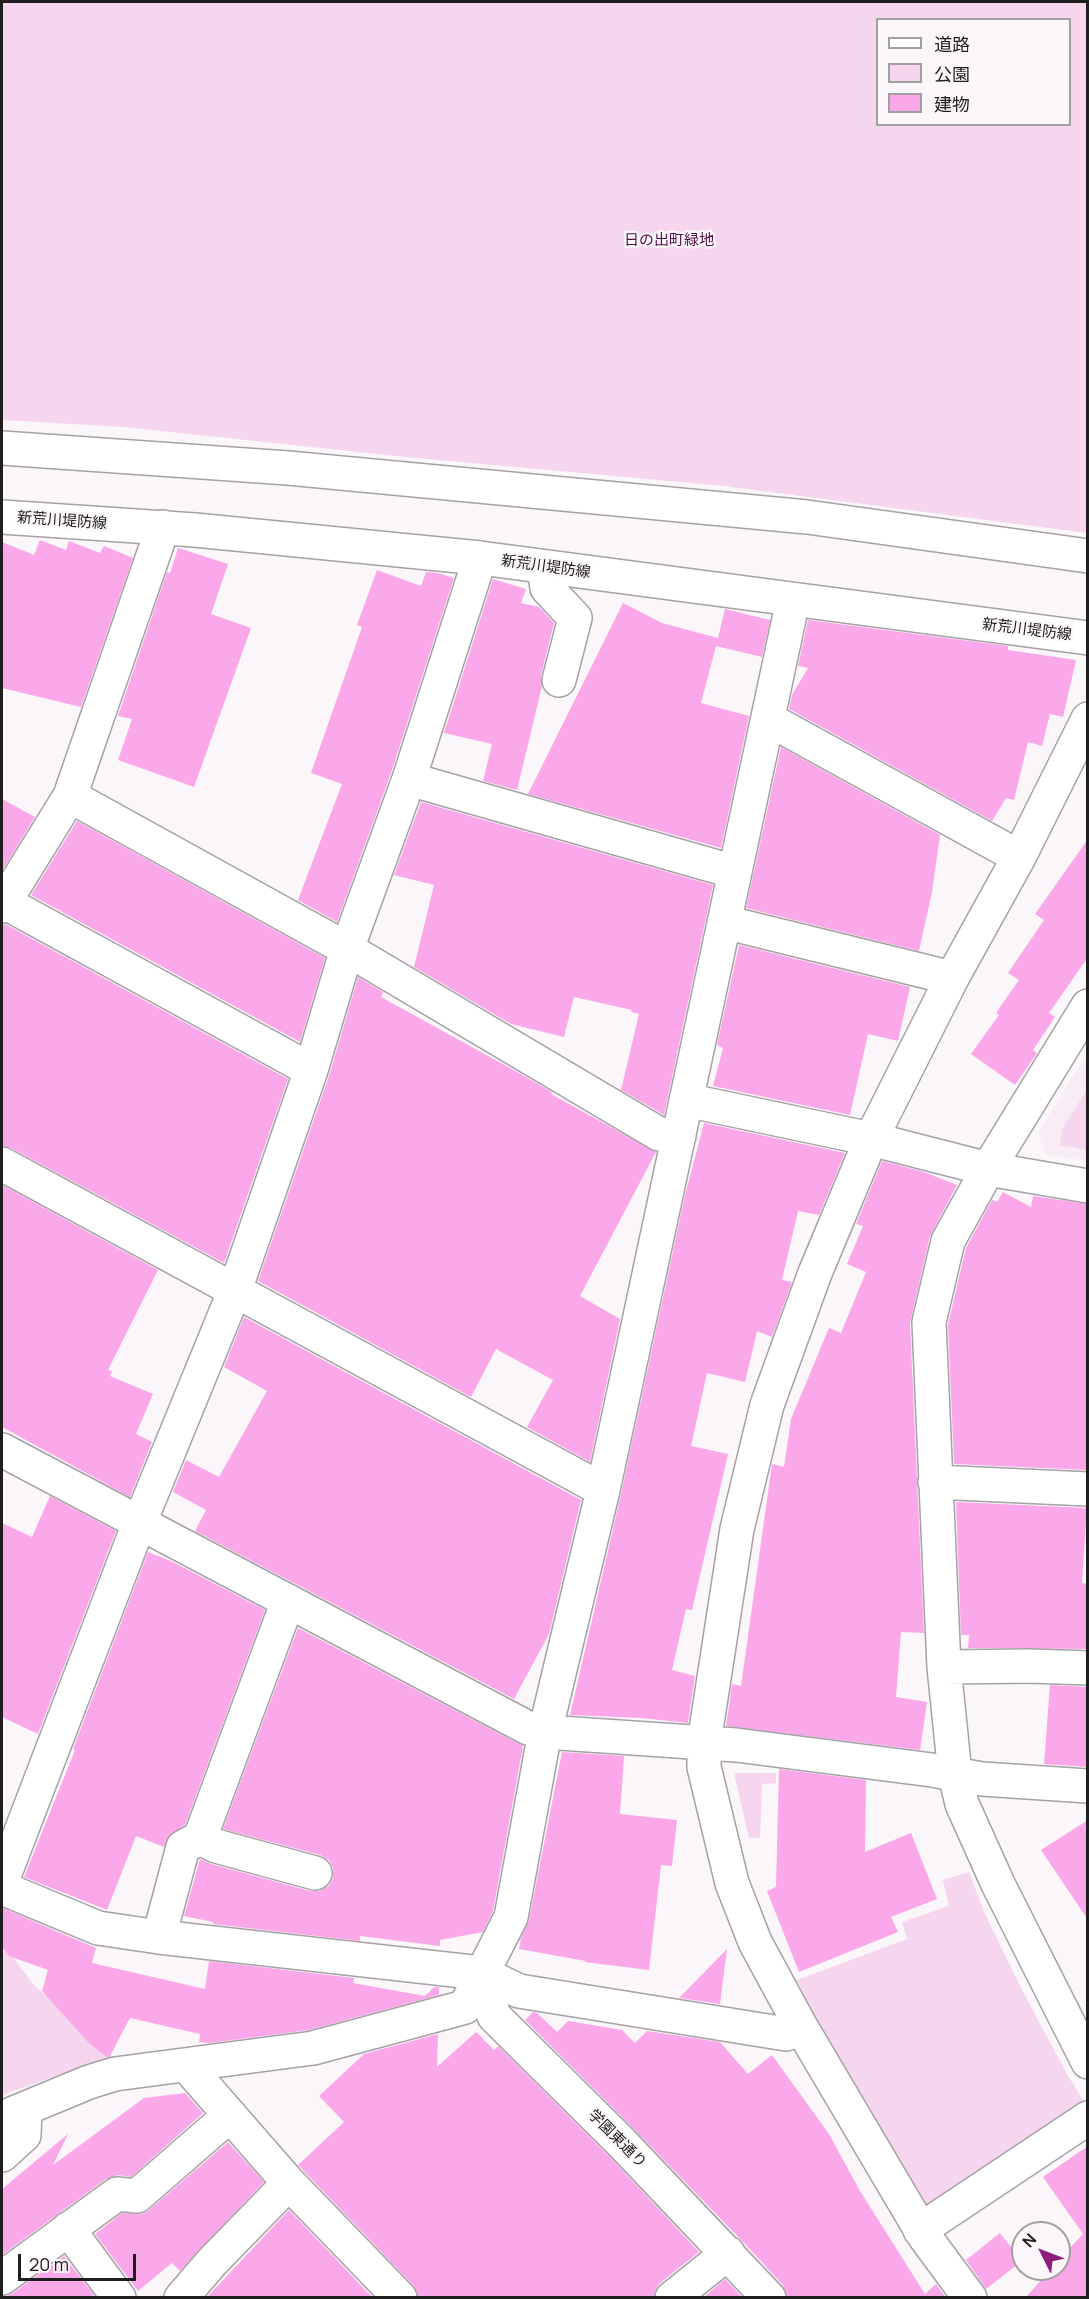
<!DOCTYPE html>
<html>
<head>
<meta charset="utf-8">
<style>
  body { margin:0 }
  #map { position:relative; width:1089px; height:2299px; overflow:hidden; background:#faf6f9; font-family:Manrope,"Noto Sans JP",sans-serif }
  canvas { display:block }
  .frame { position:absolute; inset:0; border:3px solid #1f1d1e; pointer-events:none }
  .legend { position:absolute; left:876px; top:18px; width:195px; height:108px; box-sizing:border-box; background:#faf6f9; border:2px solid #a29fa1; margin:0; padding:8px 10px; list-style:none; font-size:18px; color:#1f1d1e }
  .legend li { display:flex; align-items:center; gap:12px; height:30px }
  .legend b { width:30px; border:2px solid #a29fa1 }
  .north { position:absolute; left:1011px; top:2221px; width:60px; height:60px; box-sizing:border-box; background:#faf6f9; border:2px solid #a29fa1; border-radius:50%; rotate:312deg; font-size:16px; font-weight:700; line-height:24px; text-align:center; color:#1f1d1e }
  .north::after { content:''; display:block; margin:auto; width:21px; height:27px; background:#8d1c7e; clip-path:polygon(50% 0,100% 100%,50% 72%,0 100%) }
  .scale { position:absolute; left:18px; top:2254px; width:118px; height:27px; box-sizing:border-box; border:3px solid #1f1d1e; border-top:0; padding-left:8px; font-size:18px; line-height:21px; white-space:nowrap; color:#1f1d1e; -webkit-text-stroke:4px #faf6f9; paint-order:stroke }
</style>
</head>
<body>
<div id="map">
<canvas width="1089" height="2299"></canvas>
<div class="frame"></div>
<ul class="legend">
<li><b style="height:8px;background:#fff"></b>道路</li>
<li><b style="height:16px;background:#f6d5ee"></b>公園</li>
<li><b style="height:16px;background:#faa8e9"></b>建物</li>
</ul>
<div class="north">N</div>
<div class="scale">20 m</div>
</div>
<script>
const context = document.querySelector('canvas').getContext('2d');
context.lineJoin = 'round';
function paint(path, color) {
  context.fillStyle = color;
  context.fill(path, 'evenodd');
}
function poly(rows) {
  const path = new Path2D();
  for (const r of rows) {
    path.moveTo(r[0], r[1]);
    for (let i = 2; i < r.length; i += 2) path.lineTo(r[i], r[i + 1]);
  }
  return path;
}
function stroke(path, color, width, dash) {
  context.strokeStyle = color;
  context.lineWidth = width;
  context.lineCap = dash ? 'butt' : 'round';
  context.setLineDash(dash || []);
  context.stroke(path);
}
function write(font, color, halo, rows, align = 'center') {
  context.font = font + ' Manrope,"Noto Sans JP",sans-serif';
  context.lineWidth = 5;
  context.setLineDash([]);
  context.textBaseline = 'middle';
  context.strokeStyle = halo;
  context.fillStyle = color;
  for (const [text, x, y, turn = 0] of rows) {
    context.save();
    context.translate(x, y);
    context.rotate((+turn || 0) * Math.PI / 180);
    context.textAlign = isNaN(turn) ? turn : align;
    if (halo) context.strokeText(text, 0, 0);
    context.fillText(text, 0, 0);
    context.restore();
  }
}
paint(poly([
  [1087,1054,1087,1161,1046,1154,1038,1133]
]), '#f8ecf5');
paint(poly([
  [2,2,1087,2,1087,533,724,486,405,457,124,427,2,420],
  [878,20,1070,20,1070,124,878,124],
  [1087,1090,1087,1150,1060,1145,1062,1129],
  [734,1773,776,1773,776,1783,762,1784,760,1838,749,1838],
  [969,1872,984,1912,1022,1990,1068,2076,1087,2106,930,2211,830,2046,797,1980,907,1939,902,1922,949,1906,943,1880],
  [2,1943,33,1984,112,2056,2,2095]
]), '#f6d5ee');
paint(poly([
  [40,540,66,550,69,541,100,553,104,546,133,558,81,707,2,688,2,542,34,555],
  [178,548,228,564,211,614,251,628,194,787,118,760,132,719,118,716,167,572,170,573],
  [377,570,421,586,426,572,438,573,454,578,391,773,337,922,298,900,342,784,311,773,362,627,357,625],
  [493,579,526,589,521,603,539,607,554,623,541,675,542,686,517,790,483,781,492,744,444,733],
  [623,603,662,623,718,638,725,609,770,620,762,657,716,646,701,703,749,716,721,848,528,794],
  [808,620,1008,646,1008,650,1076,660,1063,717,1050,714,1042,746,1028,742,1014,800,1006,798,992,821,789,709,792,695,808,668,798,666],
  [781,747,940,835,932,892,919,951,746,908],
  [2,799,35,817,2,871],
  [421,802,713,885,664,1115,621,1090,639,1014,631,1012,632,1010,574,997,564,1037,511,1024,414,967,434,885,394,875],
  [77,821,325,958,300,1042,31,895],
  [1088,839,1088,957,1049,1013,1055,1017,1033,1050,1037,1053,1015,1085,971,1054,999,1015,996,1013,1019,980,1008,973,1044,920,1035,914],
  [5,924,288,1079,224,1263,11,1148,2,1145,2,925],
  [739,945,910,987,898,1041,868,1034,850,1115,713,1086,723,1048,717,1045],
  [358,977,383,992,381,997,519,1073,552,1092,551,1094,656,1152,580,1296,620,1319,590,1462,527,1427,553,1380,496,1349,471,1397,258,1281,329,1076],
  [704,1123,845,1153,819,1215,798,1211,782,1280,792,1282,772,1337,757,1331,745,1382,707,1373,691,1446,728,1454,692,1610,686,1609,672,1670,695,1676,688,1723,641,1718,570,1715,621,1494,685,1195],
  [882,1161,924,1172,957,1185,930,1236,910,1323,924,1633,901,1632,896,1697,927,1702,920,1750,726,1726,732,1684,741,1686,772,1464,784,1467,791,1419,829,1328,841,1333,866,1272,847,1264,863,1226,856,1224],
  [2,1185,158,1270,108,1370,112,1371,110,1376,153,1394,136,1434,152,1442,130,1497,2,1427],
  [1003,1192,1031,1207,1033,1196,1088,1204,1088,1470,954,1464,948,1324,966,1248,992,1200,997,1202],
  [244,1317,581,1500,549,1634,514,1699,195,1531,206,1510,173,1492,186,1460,219,1477,267,1391,224,1367],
  [50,1496,116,1531,38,1734,2,1717,2,1523,32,1537],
  [956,1502,1087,1508,1082,1583,1088,1584,1088,1649,968,1648,969,1635,961,1635],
  [148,1552,173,1562,265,1610,185,1825,169,1835,164,1847,136,1836,107,1910,24,1877,75,1750,73,1749],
  [298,1628,523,1746,493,1911,483,1932,440,1940,440,1946,360,1936,360,1941,213,1924,213,1922,184,1916,200,1859,211,1864,310,1891,320,1891,329,1886,333,1878,333,1868,329,1860,320,1855,223,1829],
  [1050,1685,1088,1687,1088,1767,1044,1764],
  [562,1752,624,1756,620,1814,677,1820,672,1866,661,1865,649,1970,584,1962,586,1961,519,1949,521,1938,529,1920],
  [779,1769,866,1780,865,1852,911,1833,937,1899,891,1917,898,1932,799,1972,767,1891,776,1887],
  [1088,1820,1088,1920,1041,1850],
  [2,1908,96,1948,92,1963,205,1989,209,1961,354,1978,353,1983,425,1996,434,1987,439,1987,439,1995,309,2030,210,2043,199,2042,200,2034,130,2018,110,2056,107,2057,89,2043,42,1991,48,1970,9,1956,2,1946],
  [727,1949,720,2004,679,1998],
  [533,2012,537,2013,557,2032,568,2021,622,2030,635,2043,647,2031,720,2042,748,2074,772,2055,829,2134,860,2191,925,2294,936,2284,946,2298,787,2298,783,2285,742,2241,634,2129,525,2020],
  [476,2032,494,2050,498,2046,608,2155,699,2252,660,2283,655,2291,654,2298,418,2298,413,2285,298,2165,344,2122,319,2096,364,2054,438,2034,437,2067],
  [185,2093,203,2113,131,2177,118,2175,106,2179,2,2255,2,2189,68,2134,53,2165,144,2098],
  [228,2142,264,2182,180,2271,172,2263,138,2291,95,2234,122,2213,142,2214,149,2210],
  [1088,2146,1088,2298,1025,2298,1051,2269,1059,2269,1059,2260,1083,2234,1043,2177],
  [289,2210,373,2298,207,2297],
  [1000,2233,1022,2261,986,2289,966,2260],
  [64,2256,94,2295,91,2298,2,2298,13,2293],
  [725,2279,743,2298,703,2298]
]), '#faa8e9');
const minor = poly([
  [544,567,547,588,575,618,559,680],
  [768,719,1019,857],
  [409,779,735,872],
  [70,796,163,527],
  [4,902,311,1070],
  [2,906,70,796,347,949,659,1134,679,1136],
  [724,922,952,978],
  [1088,1006,988,1169,948,1241,929,1322,944,1667,955,1774,962,1804,998,1884,1088,2062],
  [686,1100,871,1139,988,1169,1088,1186],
  [2,1164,603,1490],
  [2,1450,528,1728,545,1732,736,1745,932,1770,982,1779,1088,1786],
  [935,1482,1088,1489],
  [944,1667,1031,1666,1088,1668],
  [200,1838,216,1846,315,1873],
  [2,1881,135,1534,235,1290,311,1070,347,949,409,779,480,558],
  [2,1888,98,1928,159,1937,481,1973,519,1991,786,2034,801,2027],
  [159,1937,183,1847,200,1838,288,1601],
  [481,1973,494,2016,621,2142,769,2298],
  [187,2066,289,2183,400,2298],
  [2,2118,89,2082,115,2074,313,2048,465,2007,511,1917,545,1732,603,1490,793,600],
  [2,2155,24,2135,25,2109],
  [68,2229,119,2298],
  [920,2230,1088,2118],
  [2,2278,117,2194,137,2196,230,2115],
  [181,2298,212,2262,289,2183],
  [672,2298,728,2253],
  [970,2298,925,2237,801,2027,755,1942,732,1883,704,1767,704,1743,737,1529,767,1405,815,1273,871,1139,952,978,1019,857,1088,719]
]);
const major = poly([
  [2,448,288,468,807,517,1088,556],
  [2,517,195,530,480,558,1088,638]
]);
stroke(minor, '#a5a1a4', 36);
stroke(major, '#a5a1a4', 36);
stroke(minor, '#fff', 33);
stroke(major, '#fff', 33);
write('15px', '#530b4a', '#faf6f9', [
  ["日の出町緑地",669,241]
]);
write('15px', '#1f1d1e', '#faf6f9', [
  ["新荒川堤防線",62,521,4],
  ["新荒川堤防線",546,567,8],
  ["新荒川堤防線",1027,630,7],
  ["学園東通り",617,2139,45]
]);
</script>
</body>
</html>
